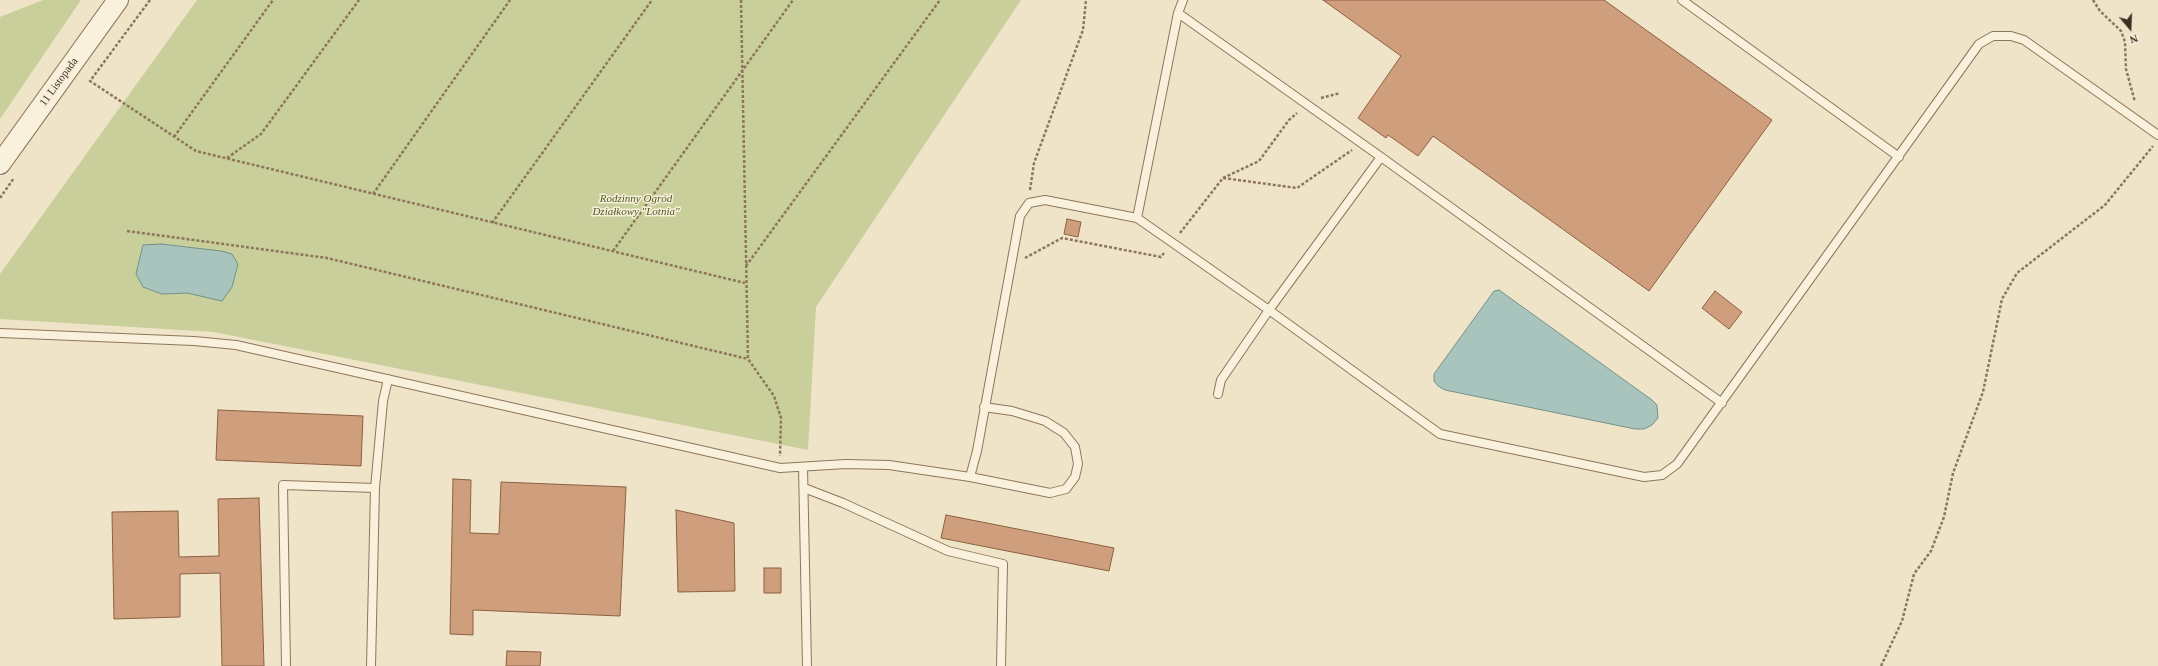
<!DOCTYPE html>
<html>
<head>
<meta charset="utf-8">
<style>
  body { margin:0 }
  #map { position:relative; width:2158px; height:666px; overflow:hidden; background:#f0e4c8; font-family:Georgia,serif }
  canvas { display:block }
  .north { position:absolute; left:2110px; top:8px; width:40px; height:40px; -webkit-text-stroke:3px #f7eed8; paint-order:stroke; rotate:161deg; font-size:11px; font-weight:700; line-height:16px; text-align:center; color:#3d2e20 }
  .north::after { content:''; display:block; margin:auto; width:14px; height:18px; background:#3d2e20; clip-path:polygon(50% 0,100% 100%,50% 72%,0 100%) }
</style>
</head>
<body>
<div id="map">
<canvas width="2158" height="666"></canvas>
<div class="north">N</div>
</div>
<script>
const context = document.querySelector('canvas').getContext('2d');
context.lineJoin = 'round';
function paint(path, color) {
  context.fillStyle = color;
  context.fill(path, 'evenodd');
}
function poly(rows) {
  const path = new Path2D();
  for (const r of rows) {
    path.moveTo(r[0], r[1]);
    for (let i = 2; i < r.length; i += 2) path.lineTo(r[i], r[i + 1]);
  }
  return path;
}
function stroke(path, color, width, dash) {
  context.strokeStyle = color;
  context.lineWidth = width;
  context.lineCap = dash ? 'butt' : 'round';
  context.setLineDash(dash || []);
  context.stroke(path);
}
function write(font, color, halo, rows, align = 'center') {
  context.font = font + ' Georgia,serif';
  context.lineWidth = 3;
  context.setLineDash([]);
  context.textBaseline = 'middle';
  context.strokeStyle = halo;
  context.fillStyle = color;
  for (const [text, x, y, turn = 0] of rows) {
    context.save();
    context.translate(x, y);
    context.rotate((+turn || 0) * Math.PI / 180);
    context.textAlign = isNaN(turn) ? turn : align;
    if (halo) context.strokeText(text, 0, 0);
    context.fillText(text, 0, 0);
    context.restore();
  }
}
paint(poly([
  [43,0,81,0,0,119,0,17],
  [197,0,1021,0,816,307,808,450,214,332,0,319,0,274]
]), '#c9cf9b');
const water = poly([
  [161,244,221,251,232,254,238,264,232,287,222,301,187,293,162,294,143,287,136,274,143,245,161,244],
  [1499,290,1652,400,1657,405,1658,418,1652,425,1644,429,1635,429,1445,390,1438,386,1434,381,1434,374,1494,291,1499,290]
]);
paint(water, '#a9c4bc');
stroke(water, '#6f938a', 1);
const building = poly([
  [1323,0,1604,0,1772,120,1649,291,1433,136,1418,156,1388,135,1386,138,1358,118,1401,56,1323,0],
  [1067,219,1081,222,1078,237,1064,234,1067,219],
  [1715,291,1742,312,1729,329,1702,308,1715,291],
  [218,410,363,416,361,466,216,460,218,410],
  [453,479,471,480,470,533,499,534,501,482,626,487,620,616,473,610,473,635,450,634,453,479],
  [259,498,264,666,222,666,220,573,180,574,180,617,114,619,112,512,178,511,179,557,219,556,218,499,259,498],
  [676,510,734,523,735,591,678,592,676,510],
  [946,515,1114,548,1109,571,941,538,946,515],
  [764,568,781,568,781,593,764,593,764,568],
  [507,651,541,652,540,666,506,666,507,651]
]);
paint(building, '#cf9f7d');
stroke(building, '#8d5f41', 1);
const service = poly([
  [1682,0,1899,157],
  [1178,13,1381,157,1722,403],
  [1137,218,1178,13,1183,0],
  [0,333,194,341,236,345,780,468,846,464,889,465,970,477,1050,493,1066,489,1075,477,1078,464,1075,447,1064,433,1045,421,1012,411,984,407],
  [1218,394,1221,380,1269,310,1381,157],
  [803,467,807,666],
  [970,477,977,451,1020,216,1029,203,1045,200,1137,218,1269,310,1440,434,1644,477,1662,475,1677,464,1979,44,1993,36,2011,36,2024,40,2158,135],
  [804,488,843,503,948,551,1003,564,1001,666],
  [286,666,283,485,375,488],
  [371,666,375,488,383,401,388,379]
]);
const tertiary = poly([
  [0,164,118,0]
]);
stroke(service, '#8d765c', 10);
stroke(tertiary, '#8d765c', 22);
stroke(poly([
  [150,0,90,81,196,151,745,283],
  [741,0,748,359,774,396,781,418,780,456],
  [2093,0,2100,11,2121,31,2125,42,2126,69,2135,102],
  [1321,98,1340,93],
  [174,137,273,0],
  [227,158,261,134,359,0],
  [1223,178,1259,161,1289,120,1297,113],
  [1030,190,1034,163,1083,30,1086,0],
  [373,194,510,0],
  [0,198,14,178],
  [492,223,652,0],
  [127,231,327,258,748,359],
  [1180,233,1223,178,1297,188,1352,150],
  [613,251,793,0],
  [1025,258,1062,238,1161,257,1164,253],
  [746,266,940,0],
  [1881,666,1902,621,1914,574,1931,551,1944,517,1953,473,1983,392,2002,299,2017,273,2105,205,2153,146]
]), '#8d765c', 2.5, [3, 2]);
stroke(service, '#faf1dc', 8);
stroke(tertiary, '#faf1dc', 20);
write('11px', '#3d2e20', '#f7eed8', [
  ["11 Listopada",59,82,-54]
]);
write('italic 11px', '#4d5a26', '#f7eed8', [
  ["Rodzinny Ogród",636,199],
  ["Działkowy \"Lotnia\"",636,212]
]);
</script>
</body>
</html>
